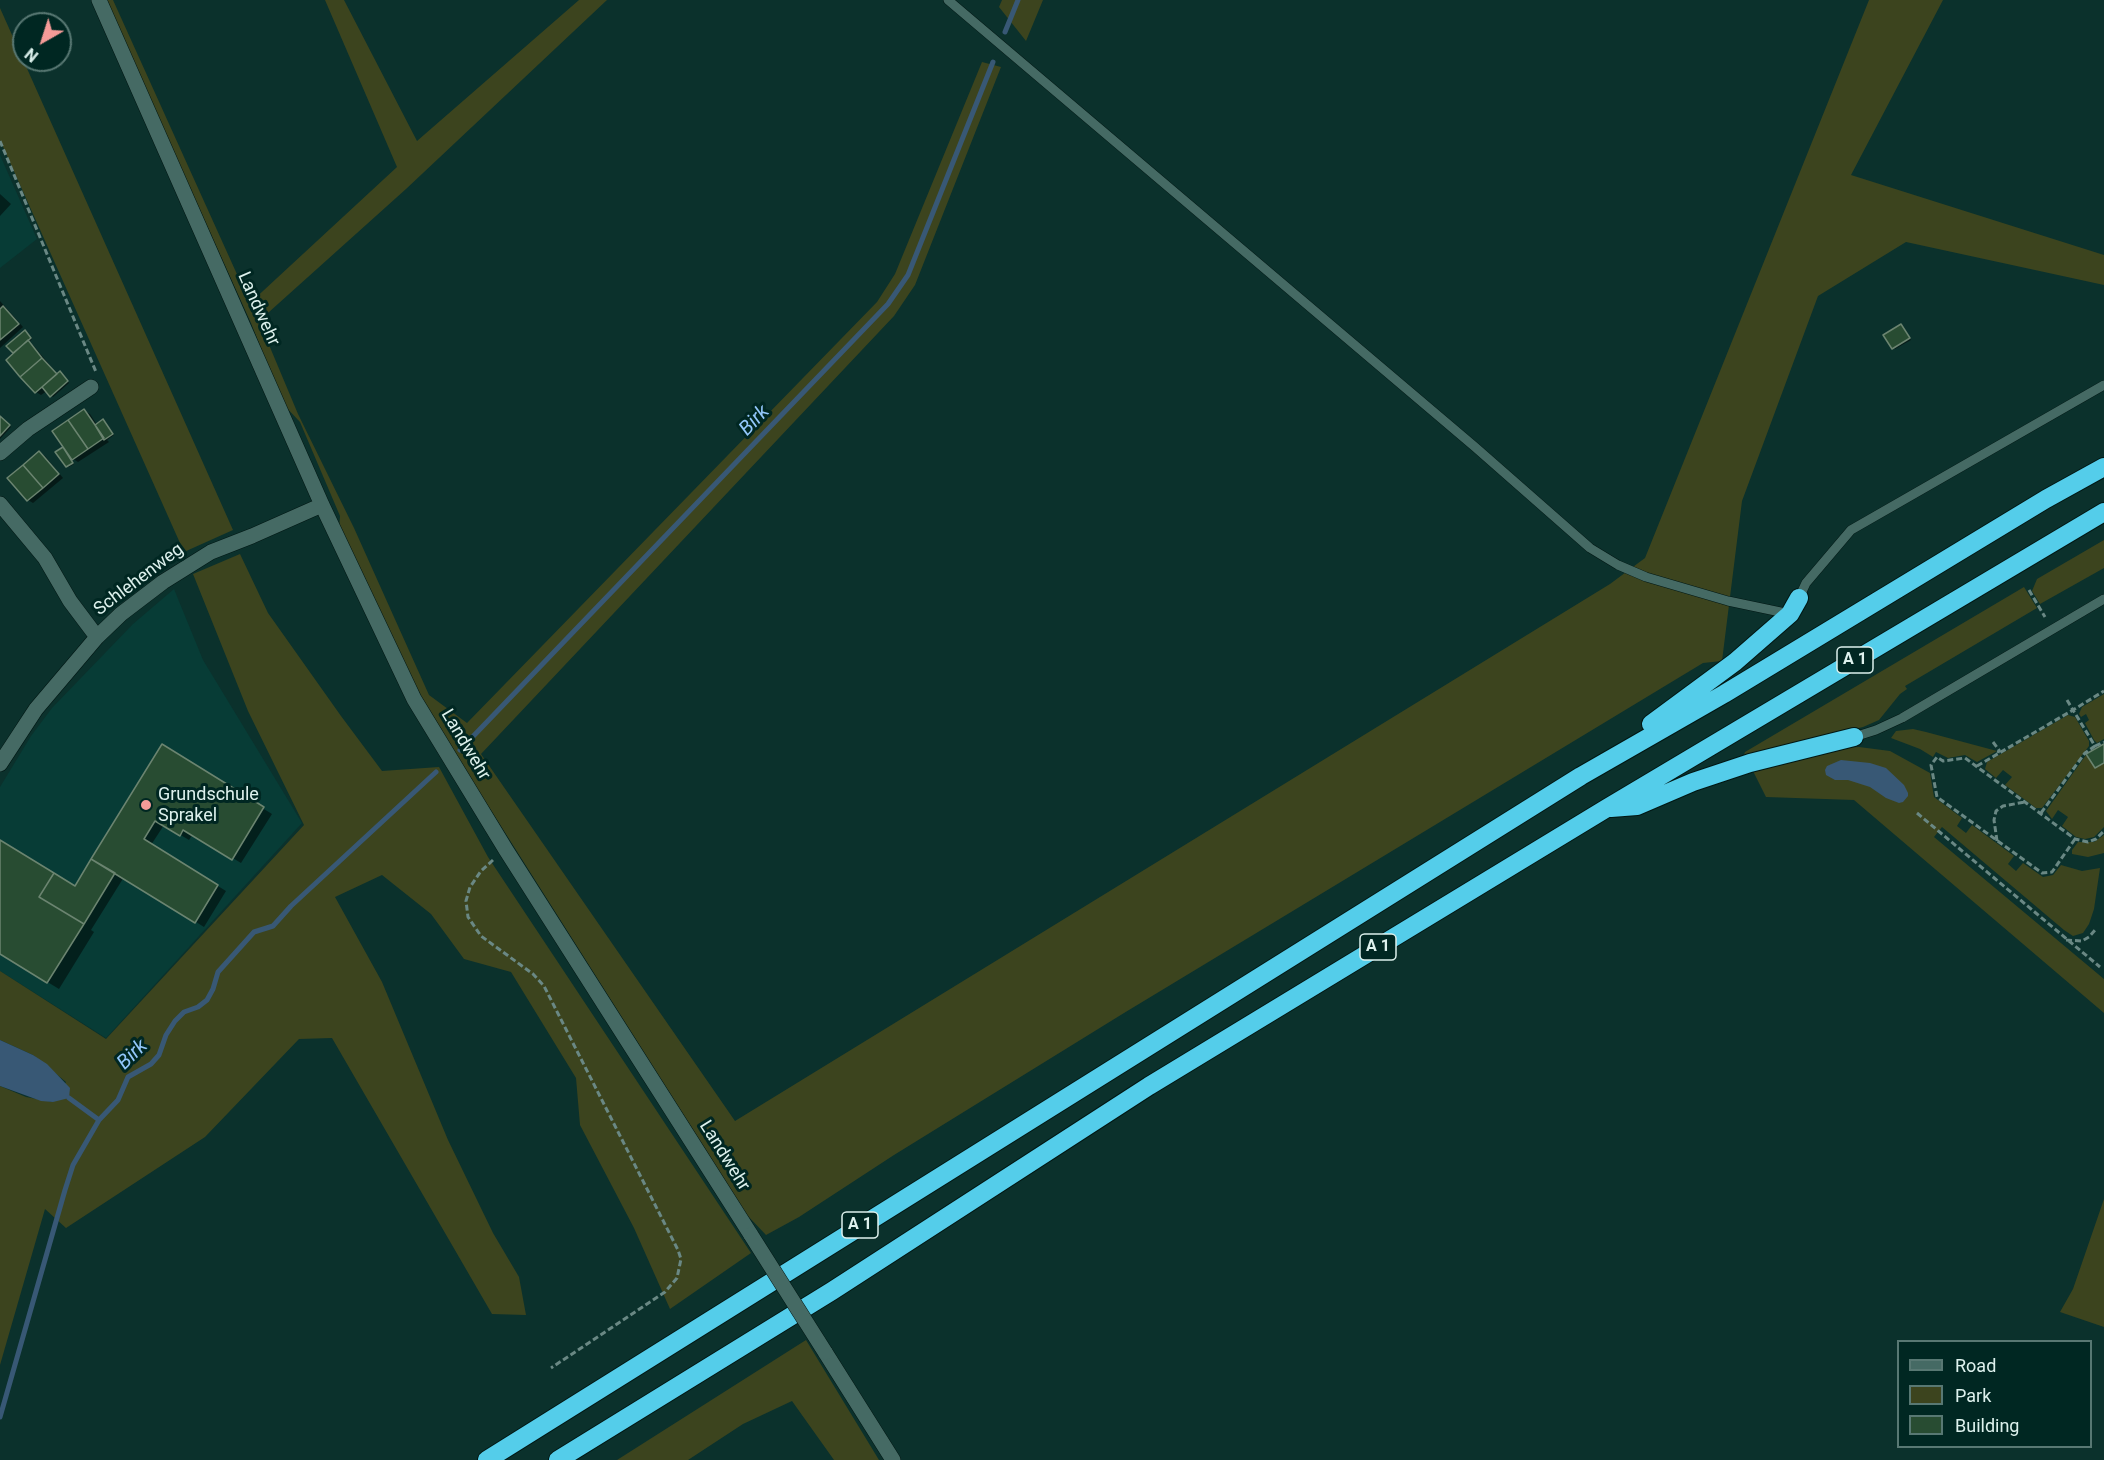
<!DOCTYPE html>
<html>
<head>
<meta charset="utf-8">
<style>
  body { margin:0 }
  #map { position:relative; width:2104px; height:1460px; overflow:hidden; background:#0b312c; font-family:Roboto,sans-serif }
  canvas { display:block }
  .legend { position:absolute; left:1897px; top:1340px; width:195px; height:108px; box-sizing:border-box; background:#002722; border:2px solid #587873; margin:0; padding:8px 10px; list-style:none; font-size:18px; color:#ddf1ed }
  .legend li { display:flex; align-items:center; gap:12px; height:30px }
  .legend b { width:30px; border:2px solid #587873 }
  .north { position:absolute; left:12px; top:12px; width:60px; height:60px; box-sizing:border-box; background:#002722; border:2px solid #587873; border-radius:50%; rotate:219deg; font-size:16px; font-weight:700; line-height:24px; text-align:center; color:#ddf1ed }
  .north::after { content:''; display:block; margin:auto; width:21px; height:27px; background:#f59b98; clip-path:polygon(50% 0,100% 100%,50% 72%,0 100%) }
</style>
</head>
<body>
<div id="map">
<canvas width="2104" height="1460"></canvas>
<ul class="legend">
<li><b style="height:8px;background:#456a64"></b>Road</li>
<li><b style="height:16px;background:#3c441e"></b>Park</li>
<li><b style="height:16px;background:#284c32"></b>Building</li>
</ul>
<div class="north">N</div>
</div>
<script>
const context = document.querySelector('canvas').getContext('2d');
context.lineJoin = 'round';
function paint(path, color) {
  context.fillStyle = color;
  context.fill(path, 'evenodd');
}
function poly(rows) {
  const path = new Path2D();
  for (const r of rows) {
    path.moveTo(r[0], r[1]);
    for (let i = 2; i < r.length; i += 2) path.lineTo(r[i], r[i + 1]);
  }
  return path;
}
function stroke(path, color, width, dash) {
  context.strokeStyle = color;
  context.lineWidth = width;
  context.lineCap = dash ? 'butt' : 'round';
  context.setLineDash(dash || []);
  context.stroke(path);
}
function write(font, color, halo, rows, align = 'center') {
  context.font = font + ' Roboto,sans-serif';
  context.lineWidth = 6;
  context.setLineDash([]);
  context.textBaseline = 'middle';
  context.strokeStyle = halo;
  context.fillStyle = color;
  for (const [text, x, y, turn = 0] of rows) {
    context.save();
    context.translate(x, y);
    context.rotate((+turn || 0) * Math.PI / 180);
    context.textAlign = isNaN(turn) ? turn : align;
    if (halo) context.strokeText(text, 0, 0);
    context.fillText(text, 0, 0);
    context.restore();
  }
}
paint(poly([
  [0,155,37,239,0,268],
  [174,589,203,660,302,823,106,1038,0,971,0,787,31,736,52,708,133,624]
]), '#073c36');
paint(poly([
  [105,0,113,0,250,303,397,167,325,0,344,0,417,141,579,0,607,0,406,189,259,321,298,414,354,528,429,695,467,723,877,302,895,274,982,62,1001,67,915,285,894,316,481,754,735,1121,1610,584,1645,558,1869,0,1943,0,1851,175,2104,255,2104,285,1906,242,1818,296,1742,501,1722,661,1703,663,1124,1013,894,1155,799,1217,766,1235,747,1215,430,714,339,532,340,516,300,422,283,404,251,323],
  [1002,0,1043,0,1026,41,999,7],
  [0,8,233,530,184,552,0,140],
  [2104,540,2104,568,2040,604,2032,591,2037,579],
  [240,554,268,613,341,716,382,771,439,767,488,857,751,1253,670,1309,634,1228,580,1125,576,1078,511,972,464,959,431,914,382,875,335,897,382,982,448,1140,493,1233,519,1277,526,1315,492,1314,332,1038,299,1039,205,1137,66,1228,45,1209,0,1365,0,1086,26,1097,53,1102,66,1082,33,1055,0,1040,0,971,106,1039,304,825,248,711,193,574],
  [2024,587,2037,608,1905,686,1907,689,1900,694,1879,720,1863,727,1744,755,1745,752],
  [2104,694,2104,739,2097,743,2094,740,2085,723,2089,720,2086,714,2081,717,2079,714,2082,707],
  [2068,715,2075,717,2089,741,2089,746,2042,808,2036,808,2005,785,2012,777,2003,770,1996,778,1985,769,1987,762],
  [1913,729,1926,732,1997,751,1977,762,1965,755,1948,758,1936,752,1933,757,1920,749,1891,738,1896,731],
  [1859,747,1890,751,1930,773,1934,797,1962,818,1957,826,1966,833,1972,825,2014,856,2008,864,2016,871,2023,863,2043,877,2053,875,2061,865,2082,871,2100,868,2094,909,2089,924,2083,933,2073,936,2064,930,1942,827,1934,837,2104,979,2104,1013,1854,800,1766,797,1752,769,1833,748],
  [2086,755,2095,768,2104,763,2104,827,2094,837,2085,839,2076,837,2062,826,2068,817,2058,810,2052,819,2046,811],
  [2104,835,2104,853,2088,857,2072,854,2072,850,2078,842,2094,842],
  [2104,1199,2104,1327,2060,1312,2073,1289],
  [806,1340,879,1460,834,1460,792,1401,743,1424,688,1460,617,1460]
]), '#3c441e');
paint(poly([
  [1841,760,1870,763,1886,768,1904,785,1908,793,1908,796,1903,802,1899,803,1886,798,1870,787,1848,780,1835,780,1826,775,1825,770,1827,766],
  [0,1040,33,1055,47,1064,70,1088,69,1098,53,1102,41,1101,0,1086]
]), '#385875');
paint(poly([
  [0,194,11,204,0,216],
  [0,301,23,327,0,348],
  [1901,325,1911,340,1895,349,1893,348],
  [27,333,32,339,28,343,33,345,58,375,62,374,69,383,53,397,47,391,41,395,36,392,8,360,16,353,14,352],
  [84,411,90,414,97,425,103,421,105,422,114,435,107,440,109,442,78,462,70,457,74,464,69,467,67,466,63,449,68,452],
  [0,417,11,427,0,439],
  [40,453,45,456,63,478,33,503,28,500],
  [162,746,272,814,241,863,193,834,189,840,164,825,151,845,226,891,204,927,124,877,91,930,94,932,59,989,0,953,0,841,75,888]
]), '#0007');
stroke(poly([
  [1005,32,1018,0],
  [460,750,888,304,908,275,993,62],
  [69,1098,99,1120],
  [0,1417,65,1190,73,1165,99,1120,118,1100,128,1077,151,1064,159,1055,166,1035,175,1021,184,1012,198,1007,207,1000,213,989,218,972,254,932,273,926,291,906,436,772]
]), '#385875', 5);
const building = poly([
  [3,306,19,324,0,340,0,309,3,306],
  [1901,324,1910,338,1892,349,1883,335,1901,324],
  [25,330,31,338,13,353,6,346,25,330],
  [28,340,42,358,20,377,6,360,28,340],
  [42,358,57,374,35,393,20,377,42,358],
  [60,371,68,381,50,397,42,387,60,371],
  [84,409,104,438,88,449,68,420,84,409],
  [0,416,10,425,0,436,0,416],
  [103,419,113,434,104,440,95,425,103,419],
  [68,420,88,449,72,460,52,431,68,420],
  [63,447,73,463,66,467,55,452,63,447],
  [39,451,59,474,43,488,23,465,39,451],
  [23,465,43,488,27,501,7,478,23,465],
  [162,744,264,807,232,860,183,830,180,836,155,821,144,839,218,885,195,923,91,859,162,744],
  [2104,744,2104,763,2095,768,2086,754,2104,744],
  [0,840,54,873,39,897,84,924,47,983,0,954,0,840],
  [91,859,115,873,84,924,39,897,54,873,75,886,91,859]
]);
paint(building, '#284c32');
stroke(building, '#6b8470', 1.5);
const lane = poly([
  [948,0,1475,447,1590,548,1618,565,1646,577,1728,601,1790,614],
  [1799,598,1806,583,1851,530,2104,385],
  [1854,737,1876,730,1902,718,2104,599]
]);
const street = poly([
  [99,0,322,505,414,699,506,850,751,1235],
  [0,453,28,429,91,387],
  [0,504,45,558,70,601,97,637,121,614,163,582,211,552,252,536,322,505],
  [0,764,36,709,97,637],
  [825,1352,893,1460]
]);
const highway = poly([
  [1651,724,1735,662,1790,614,1799,598],
  [1611,808,1637,806,1693,782,1750,763,1854,737],
  [487,1460,1581,776,1724,694,2046,499,2104,467],
  [558,1460,832,1291,1149,1086,1607,808,2104,512]
]);
stroke(lane, '#001714', 10);
stroke(street, '#001714', 16);
stroke(highway, '#001714', 20);
stroke(poly([
  [0,141,96,372],
  [2029,590,2045,617],
  [2067,700,2073,710,2104,691],
  [1993,742,1999,750,1998,753],
  [2095,746,2104,742],
  [1977,766,2073,710,2095,746,2085,753,2041,813],
  [1917,813,2100,967],
  [2075,839,2052,872,2042,873,1937,797,1931,765,1937,757,1943,761,1965,758,2075,839,2088,842,2096,839,2104,831],
  [1997,841,1994,820,1996,811,2003,806,2025,802],
  [493,860,481,871,470,887,466,901,468,917,481,936,533,974,544,986,678,1250,681,1259,677,1278,665,1292,551,1368],
  [2066,940,2082,941,2089,937,2096,929]
]), '#6a8884', 3, [6, 3]);
stroke(lane, '#456a64', 9);
stroke(street, '#456a64', 15);
stroke(highway, '#54cdea', 18);
const streetBridge = poly([
  [751,1235,825,1352]
]);
stroke(streetBridge, '#001714', 16, []);
stroke(streetBridge, '#456a64', 15);
for (const [x, y, r, color] of [
  [146,805,6,"#f59b98"]
]) {
  const dot = new Path2D();
  dot.arc(x, y, r, 0, 2 * Math.PI);
  context.fillStyle = color;
  context.fill(dot);
  stroke(dot, '#002722', 2);
}
for (const [x, y, w] of [
  [1855,660,36],
  [1378,947,36],
  [860,1225,36]
]) {
  const box = new Path2D();
  box.roundRect(x - w / 2, y - 13, w, 26, 4.5);
  context.fillStyle = '#002722';
  context.fill(box);
  stroke(box, '#ddf1ed', 1.5);
}
write('bold 16px', '#ddf1ed', null, [
  ["A 1",1855,660],
  ["A 1",1378,947],
  ["A 1",860,1225]
]);
write('18px', '#ddf1ed', '#002722', [
  ["Landwehr",258,309,66],
  ["Schlehenweg",139,580,-37],
  ["Landwehr",465,745,59],
  ["Landwehr",724,1156,58]
]);
write('18px', '#ddf1ed', '#002722', [
  ["Grundschule",158,795],
  ["Sprakel",158,816]
], 'left');
write('italic 20px', '#93c7fb', '#002722', [
  ["Birk",755,421,-46],
  ["Birk",133,1055,-44]
]);
</script>
</body>
</html>
